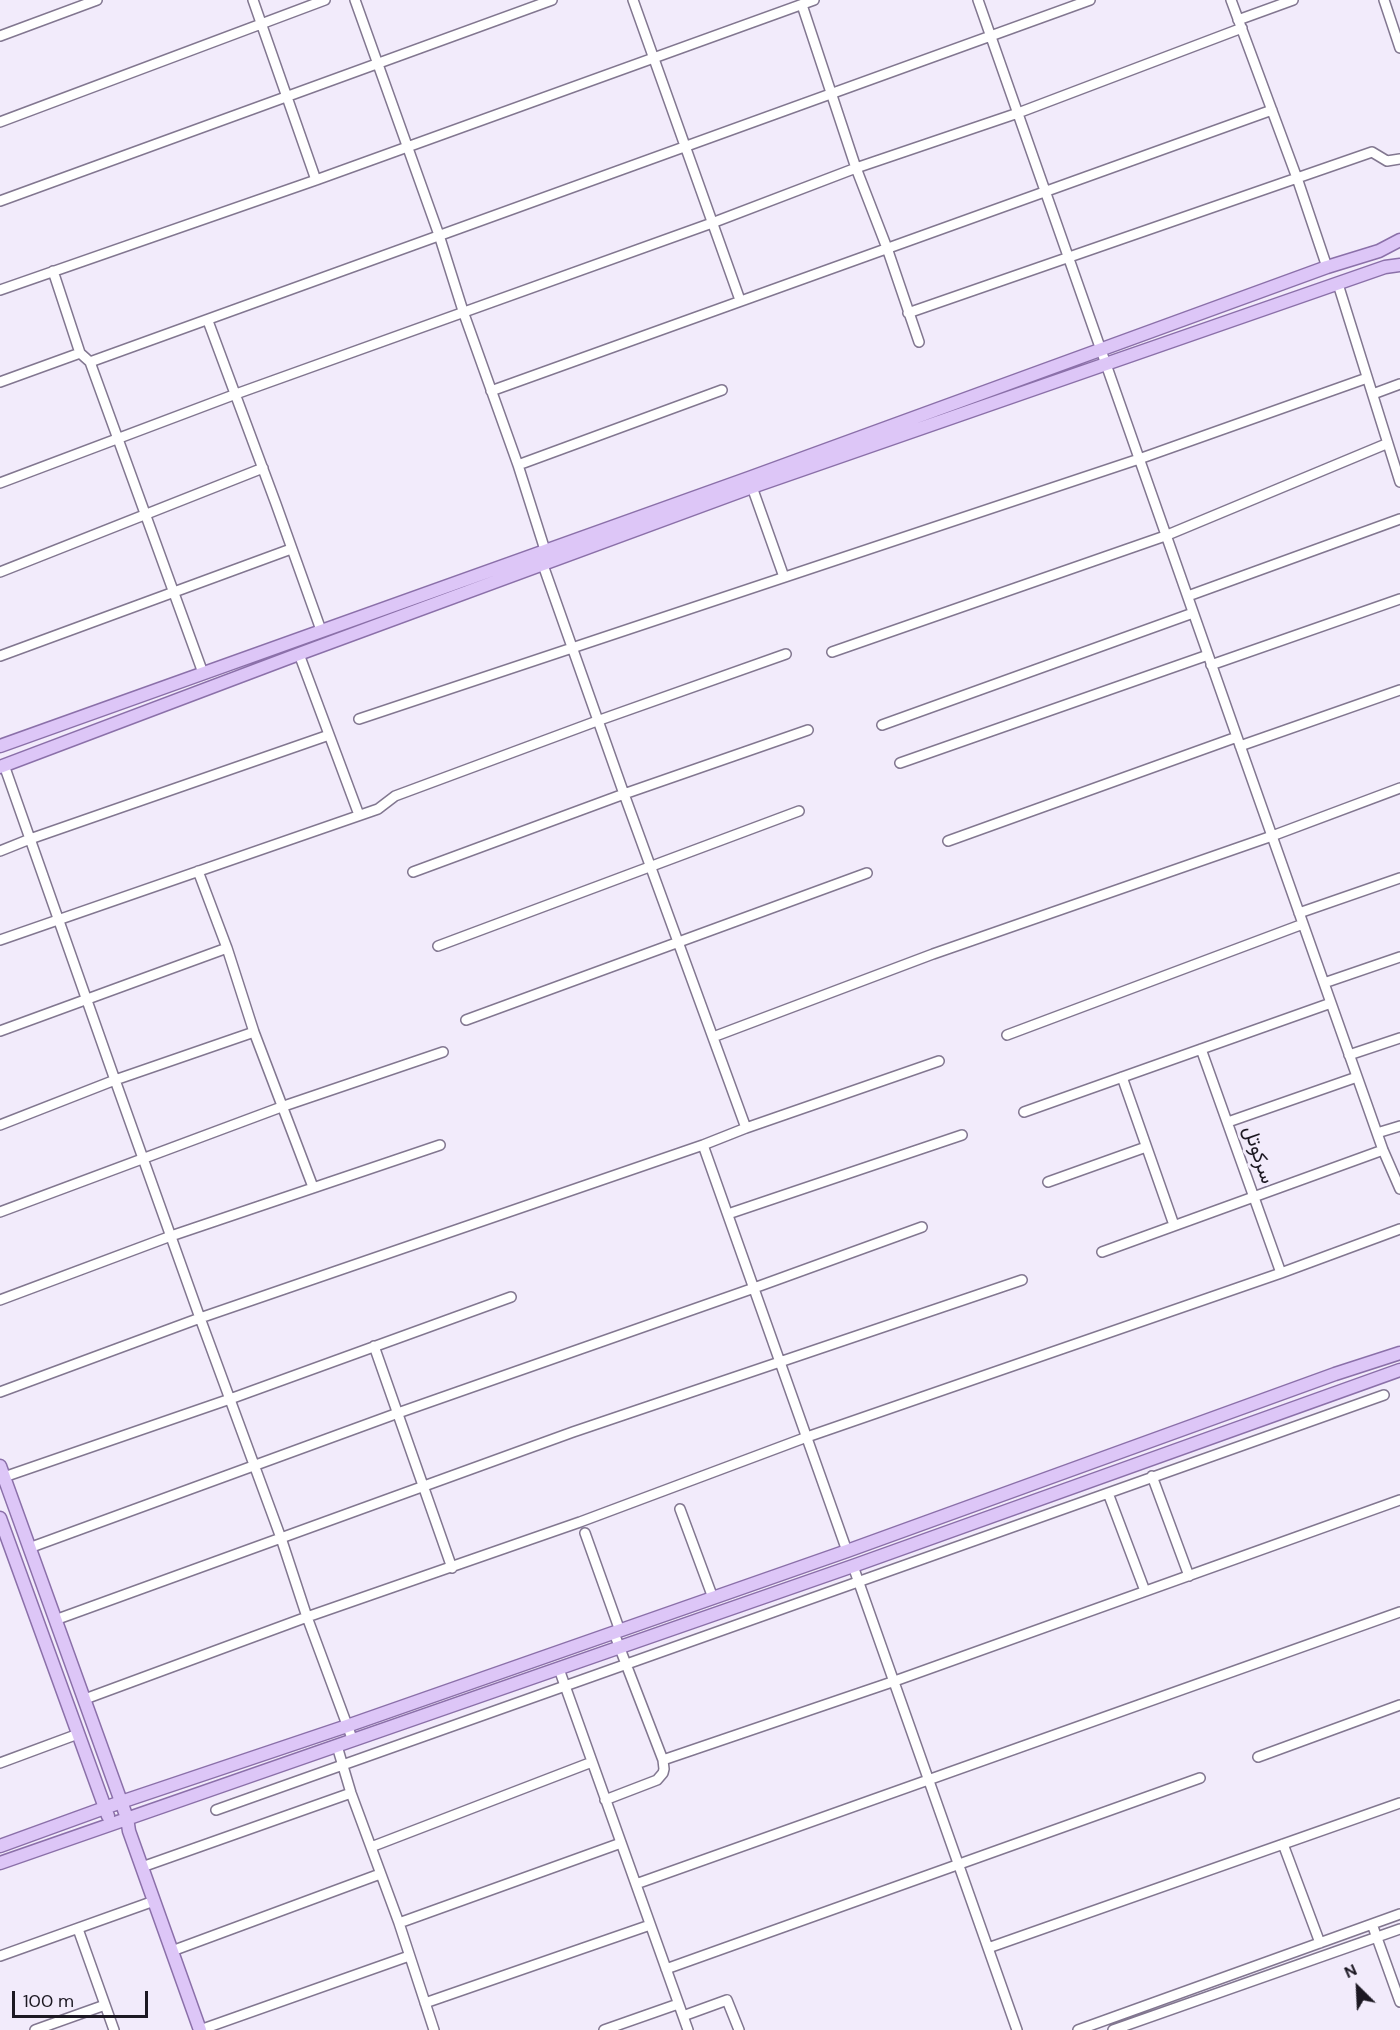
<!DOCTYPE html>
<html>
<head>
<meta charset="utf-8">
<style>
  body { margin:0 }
  #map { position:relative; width:1400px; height:2030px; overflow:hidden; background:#f2ebfb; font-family:"DM Sans",sans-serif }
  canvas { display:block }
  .north { position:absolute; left:1328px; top:1958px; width:60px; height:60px; -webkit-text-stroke:4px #f2ebfb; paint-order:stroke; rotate:336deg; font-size:16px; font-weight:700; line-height:24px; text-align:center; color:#1c1822 }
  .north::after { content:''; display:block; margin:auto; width:21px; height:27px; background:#1c1822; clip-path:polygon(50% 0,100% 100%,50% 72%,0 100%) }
  .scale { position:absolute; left:12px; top:1991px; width:136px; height:27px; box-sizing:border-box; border:3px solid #1c1822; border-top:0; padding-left:8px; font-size:18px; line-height:21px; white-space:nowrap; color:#1c1822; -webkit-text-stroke:4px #f2ebfb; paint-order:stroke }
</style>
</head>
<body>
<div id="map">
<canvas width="1400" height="2030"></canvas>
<div class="north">N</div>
<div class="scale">100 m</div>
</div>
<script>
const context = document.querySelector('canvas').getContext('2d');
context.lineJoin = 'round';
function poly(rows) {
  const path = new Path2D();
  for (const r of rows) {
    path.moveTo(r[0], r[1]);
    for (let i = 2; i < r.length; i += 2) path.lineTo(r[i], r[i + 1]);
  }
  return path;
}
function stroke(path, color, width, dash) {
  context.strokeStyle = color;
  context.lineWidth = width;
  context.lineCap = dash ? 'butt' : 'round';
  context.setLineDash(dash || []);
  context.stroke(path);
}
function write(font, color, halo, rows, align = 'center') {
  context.font = font + ' "DM Sans",Vazirmatn,sans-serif';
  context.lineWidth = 6;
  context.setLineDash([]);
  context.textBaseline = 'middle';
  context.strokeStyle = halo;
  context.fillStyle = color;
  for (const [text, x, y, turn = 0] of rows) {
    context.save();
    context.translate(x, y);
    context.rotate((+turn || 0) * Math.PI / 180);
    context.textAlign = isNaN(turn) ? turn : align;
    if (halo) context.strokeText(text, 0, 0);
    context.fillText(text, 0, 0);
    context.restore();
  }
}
const minor = poly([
  [253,0,316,180],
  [355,0,439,235,464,314,518,465,545,550],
  [633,0,740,300],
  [978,0,1237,737,1383,1150,1400,1189],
  [1231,0,1297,178,1327,267],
  [1384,0,1400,48],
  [802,5,856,168,887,248,919,342],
  [1238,20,1293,0],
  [0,36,97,0],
  [0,122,325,0],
  [0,201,552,0],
  [53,271,80,353,90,362,203,673],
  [1338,284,1400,482],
  [0,290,316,180,814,0],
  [908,313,1372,152,1387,161,1400,159],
  [208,321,276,504,321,630],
  [90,362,1090,0],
  [0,382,80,353],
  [491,391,1272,110],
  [1373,394,1400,384],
  [518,465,722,390],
  [0,483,236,394,712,223,856,168,1018,113,1242,28],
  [752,487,784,577],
  [543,565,624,794,746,1128],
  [0,572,263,468],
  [1188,596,1400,519],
  [832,652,1165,536,1386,444],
  [299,654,359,815],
  [0,656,291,549],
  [1211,665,1400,599],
  [359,719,1139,459,1367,378],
  [882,725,1193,613],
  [1240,746,1400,690],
  [900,763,1208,655],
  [4,765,115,1080,200,1318,281,1538,307,1617,353,1741],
  [948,841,1237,737],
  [0,851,30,839,329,735],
  [198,871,227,948,254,1032,313,1187],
  [413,872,624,794,808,730],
  [1299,913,1400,878],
  [0,940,378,809,395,796,597,721,786,654],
  [438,946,799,811],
  [1324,983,1400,957],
  [466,1020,867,873],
  [0,1031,227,948],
  [1007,1035,1303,924],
  [713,1037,933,954,1272,836,1400,788],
  [1201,1049,1281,1273],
  [1349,1055,1400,1038],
  [1122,1077,1174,1225],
  [1024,1112,1331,1003],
  [1228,1122,1357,1077],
  [0,1125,115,1080,254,1032],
  [1377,1133,1400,1126],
  [703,1145,847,1551],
  [1048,1182,1146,1147],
  [0,1212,284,1106,443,1052],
  [728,1214,962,1135],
  [1102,1252,1383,1150],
  [0,1300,171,1236,440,1145],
  [374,1346,452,1568],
  [0,1392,200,1318,703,1145,746,1128,939,1061],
  [1152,1476,1189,1576],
  [4,1477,230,1399,511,1297],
  [1108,1493,1145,1591],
  [680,1509,713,1598],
  [585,1533,620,1631],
  [29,1548,398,1413,754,1288,922,1227],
  [853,1566,1017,2030],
  [55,1620,573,1432,1022,1280],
  [559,1669,688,2030],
  [85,1699,307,1617,580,1522,807,1437,1281,1273,1400,1229],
  [337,1746,351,1793,399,1923,434,2030],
  [1258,1757,1400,1705],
  [663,1760,892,1682,1400,1500],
  [0,1763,78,1734],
  [605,1800,657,1780,663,1773,664,1769,663,1760,614,1633],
  [216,1810,1384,1395],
  [1283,1844,1320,1943],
  [371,1847,592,1762],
  [142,1867,351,1793],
  [636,1884,1400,1612],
  [399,1923,621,1843],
  [1372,1924,1400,2002],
  [78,1929,114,2030],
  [988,1948,1400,1803],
  [172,1951,380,1874],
  [0,1956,154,1901],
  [666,1969,1200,1778],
  [425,2003,650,1925],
  [683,2016,727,2000,739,2030],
  [35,2030,105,2005],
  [200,2030,409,1956],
  [604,2030,678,2004],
  [1078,2030,1400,1914],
  [1113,2030,1400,1929]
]);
const major = poly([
  [0,746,749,478,1327,267,1379,251,1400,240],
  [0,767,299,654,752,487,1385,267,1400,265],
  [0,1466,127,1818,129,1831,200,2030],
  [0,1518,108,1816],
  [0,1846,121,1802,347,1726,847,1551,1335,1374,1400,1353],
  [0,1863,853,1566,1400,1370]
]);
stroke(minor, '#827790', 12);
stroke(major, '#8b70a9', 15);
stroke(minor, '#fff', 9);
stroke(major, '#ddc6f7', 12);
write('20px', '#1c1822', '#f2ebfb', [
  ["سرکوتل",1258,1155,71]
]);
</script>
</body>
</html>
